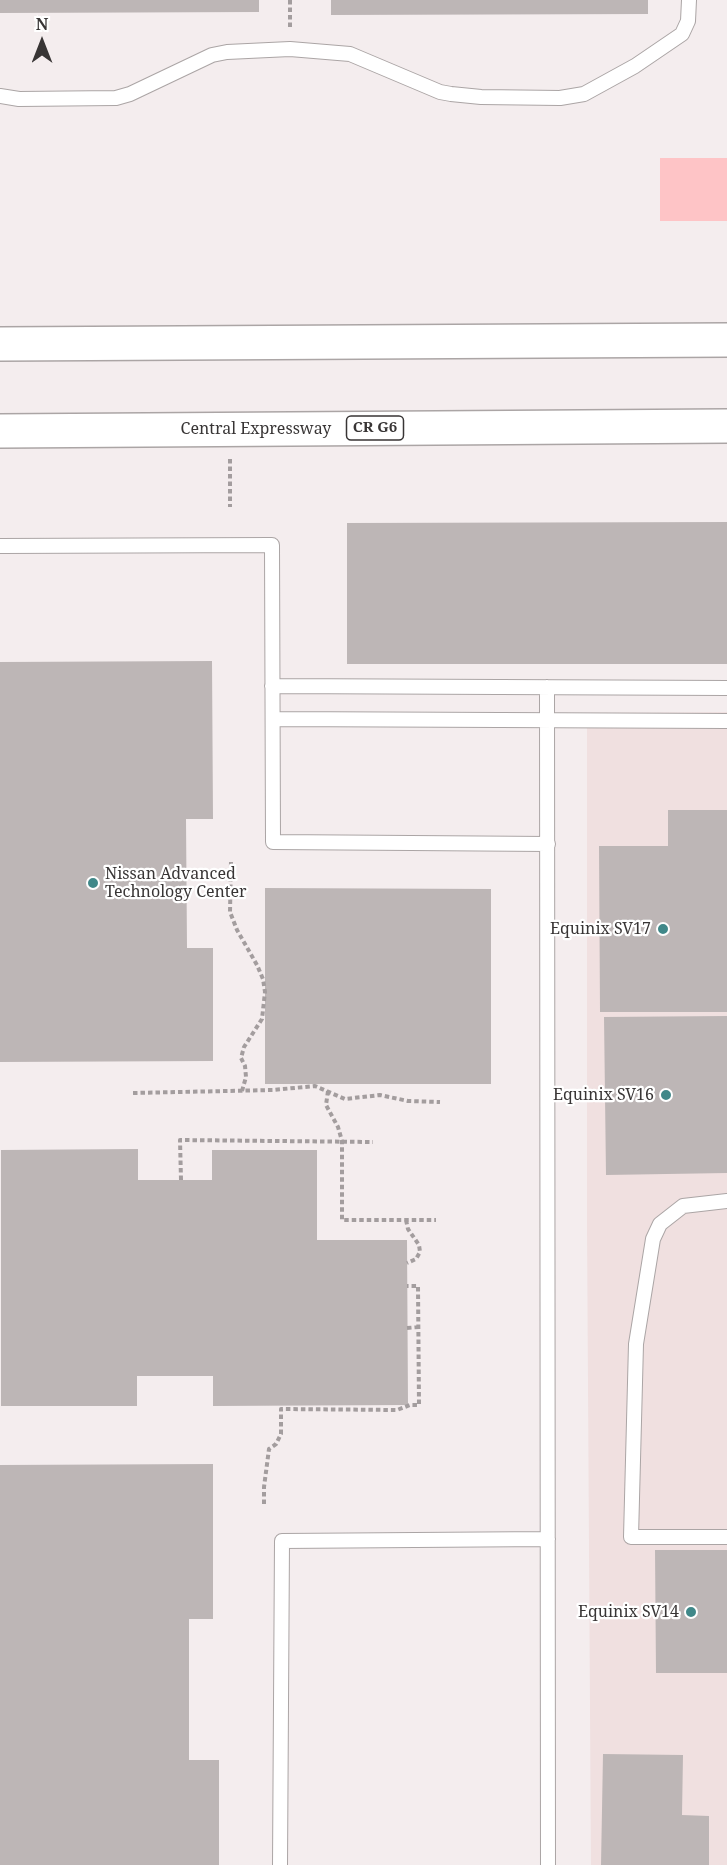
<!DOCTYPE html>
<html>
<head>
<meta charset="utf-8">
<style>
  body { margin:0 }
  #map { position:relative; width:727px; height:1865px; overflow:hidden; background:#f4edee; font-family:"Noto Serif",serif }
  canvas { display:block }
  .north { position:absolute; left:12px; top:12px; width:60px; height:60px; -webkit-text-stroke:4px #fff; paint-order:stroke; rotate:0deg; font-size:16px; font-weight:700; line-height:24px; text-align:center; color:#383535 }
  .north::after { content:''; display:block; margin:auto; width:21px; height:27px; background:#383535; clip-path:polygon(50% 0,100% 100%,50% 72%,0 100%) }
</style>
</head>
<body>
<div id="map">
<canvas width="727" height="1865"></canvas>
<div class="north">N</div>
</div>
<script>
const context = document.querySelector('canvas').getContext('2d');
context.lineJoin = 'round';
function paint(path, color) {
  context.fillStyle = color;
  context.fill(path, 'evenodd');
}
function poly(rows) {
  const path = new Path2D();
  for (const r of rows) {
    path.moveTo(r[0], r[1]);
    for (let i = 2; i < r.length; i += 2) path.lineTo(r[i], r[i + 1]);
  }
  return path;
}
function stroke(path, color, width, dash) {
  context.strokeStyle = color;
  context.lineWidth = width;
  context.lineCap = dash ? 'butt' : 'round';
  context.setLineDash(dash || []);
  context.stroke(path);
}
function write(font, color, halo, rows, align = 'center') {
  context.font = font + ' "Noto Serif",serif';
  context.lineWidth = 4.5;
  context.setLineDash([]);
  context.textBaseline = 'middle';
  context.strokeStyle = halo;
  context.fillStyle = color;
  for (const [text, x, y, turn = 0] of rows) {
    context.save();
    context.translate(x, y);
    context.rotate((+turn || 0) * Math.PI / 180);
    context.textAlign = isNaN(turn) ? turn : align;
    if (halo) context.strokeText(text, 0, 0);
    context.fillText(text, 0, 0);
    context.restore();
  }
}
paint(poly([
  [727,712,727,1865,591,1865,587,1221,587,713]
]), '#f0e0e0');
paint(poly([
  [660,158,727,158,727,221,660,221]
]), '#fec4c6');
paint(poly([
  [0,0,259,0,259,12,0,13],
  [331,0,648,0,648,14,331,15],
  [727,522,727,664,347,664,347,523],
  [212,661,213,819,186,819,187,948,213,948,213,1061,0,1062,0,662],
  [668,810,727,810,727,1012,600,1012,599,846,668,846],
  [265,888,491,889,491,1084,265,1084],
  [727,1016,727,1173,606,1175,604,1017],
  [138,1149,138,1180,212,1180,212,1150,317,1150,317,1240,407,1240,408,1405,213,1406,213,1376,137,1376,137,1406,1,1406,1,1150],
  [213,1464,213,1619,189,1619,189,1760,219,1760,219,1865,0,1865,0,1465],
  [655,1550,727,1550,727,1673,656,1673],
  [603,1754,683,1755,682,1815,709,1816,709,1865,601,1865]
]), '#bdb6b6');
const lane = poly([
  [0,96,19,99,116,98,130,94,212,55,227,52,290,49,350,54,440,92,451,94,481,97,560,98,584,94,635,66,682,34,688,21,689,0],
  [0,546,272,545,273,842,548,844],
  [272,686,727,688],
  [547,687,548,1865],
  [273,719,727,721],
  [727,1201,683,1206,660,1224,653,1239,636,1344,631,1537,727,1537],
  [280,1865,282,1541,548,1539]
]);
const highway = poly([
  [0,344,727,340],
  [0,431,727,426]
]);
stroke(lane, '#aba5a5', 16);
stroke(highway, '#aba5a5', 36);
stroke(poly([
  [290,0,290,29],
  [230,459,230,507],
  [231,862,230,912,237,930,257,965,263,979,265,992,262,1019,244,1047,241,1058,245,1066,246,1077,242,1091],
  [328,1091,326,1105,338,1127,342,1141,342,1220,436,1220],
  [133,1093,273,1090,315,1086,345,1099,380,1095,408,1101,440,1102],
  [181,1180,180,1140,373,1142],
  [406,1220,408,1229,419,1245,420,1252,416,1259,407,1263],
  [407,1328,419,1327],
  [264,1504,264,1487,269,1449,276,1444,281,1434,281,1409,397,1410,410,1405,419,1405,418,1286,407,1286]
]), '#a39d9e', 4, [4.5, 3]);
stroke(lane, '#fff', 14);
stroke(highway, '#fff', 33);
for (const [x, y, r, color] of [
  [93,883,6,"#408889"],
  [663,929,6,"#408889"],
  [666,1095,6,"#408889"],
  [691,1612,6,"#408889"]
]) {
  const dot = new Path2D();
  dot.arc(x, y, r, 0, 2 * Math.PI);
  context.fillStyle = color;
  context.fill(dot);
  stroke(dot, '#fff', 2);
}
for (const [x, y, w] of [
  [375,428,57]
]) {
  const box = new Path2D();
  box.roundRect(x - w / 2, y - 12, w, 24, 4.5);
  context.fillStyle = '#fff';
  context.fill(box);
  stroke(box, '#383535', 1.5);
}
write('bold 15px', '#383535', null, [
  ["CR G6",375,428]
]);
write('16px', '#383535', '#fff', [
  ["Central Expressway",256,429]
]);
write('16px', '#383535', '#fff', [
  ["Nissan Advanced",105,874,"left"],
  ["Technology Center",105,892,"left"],
  ["Equinix SV17",651,929],
  ["Equinix SV16",654,1095],
  ["Equinix SV14",679,1612]
], 'right');
</script>
</body>
</html>
